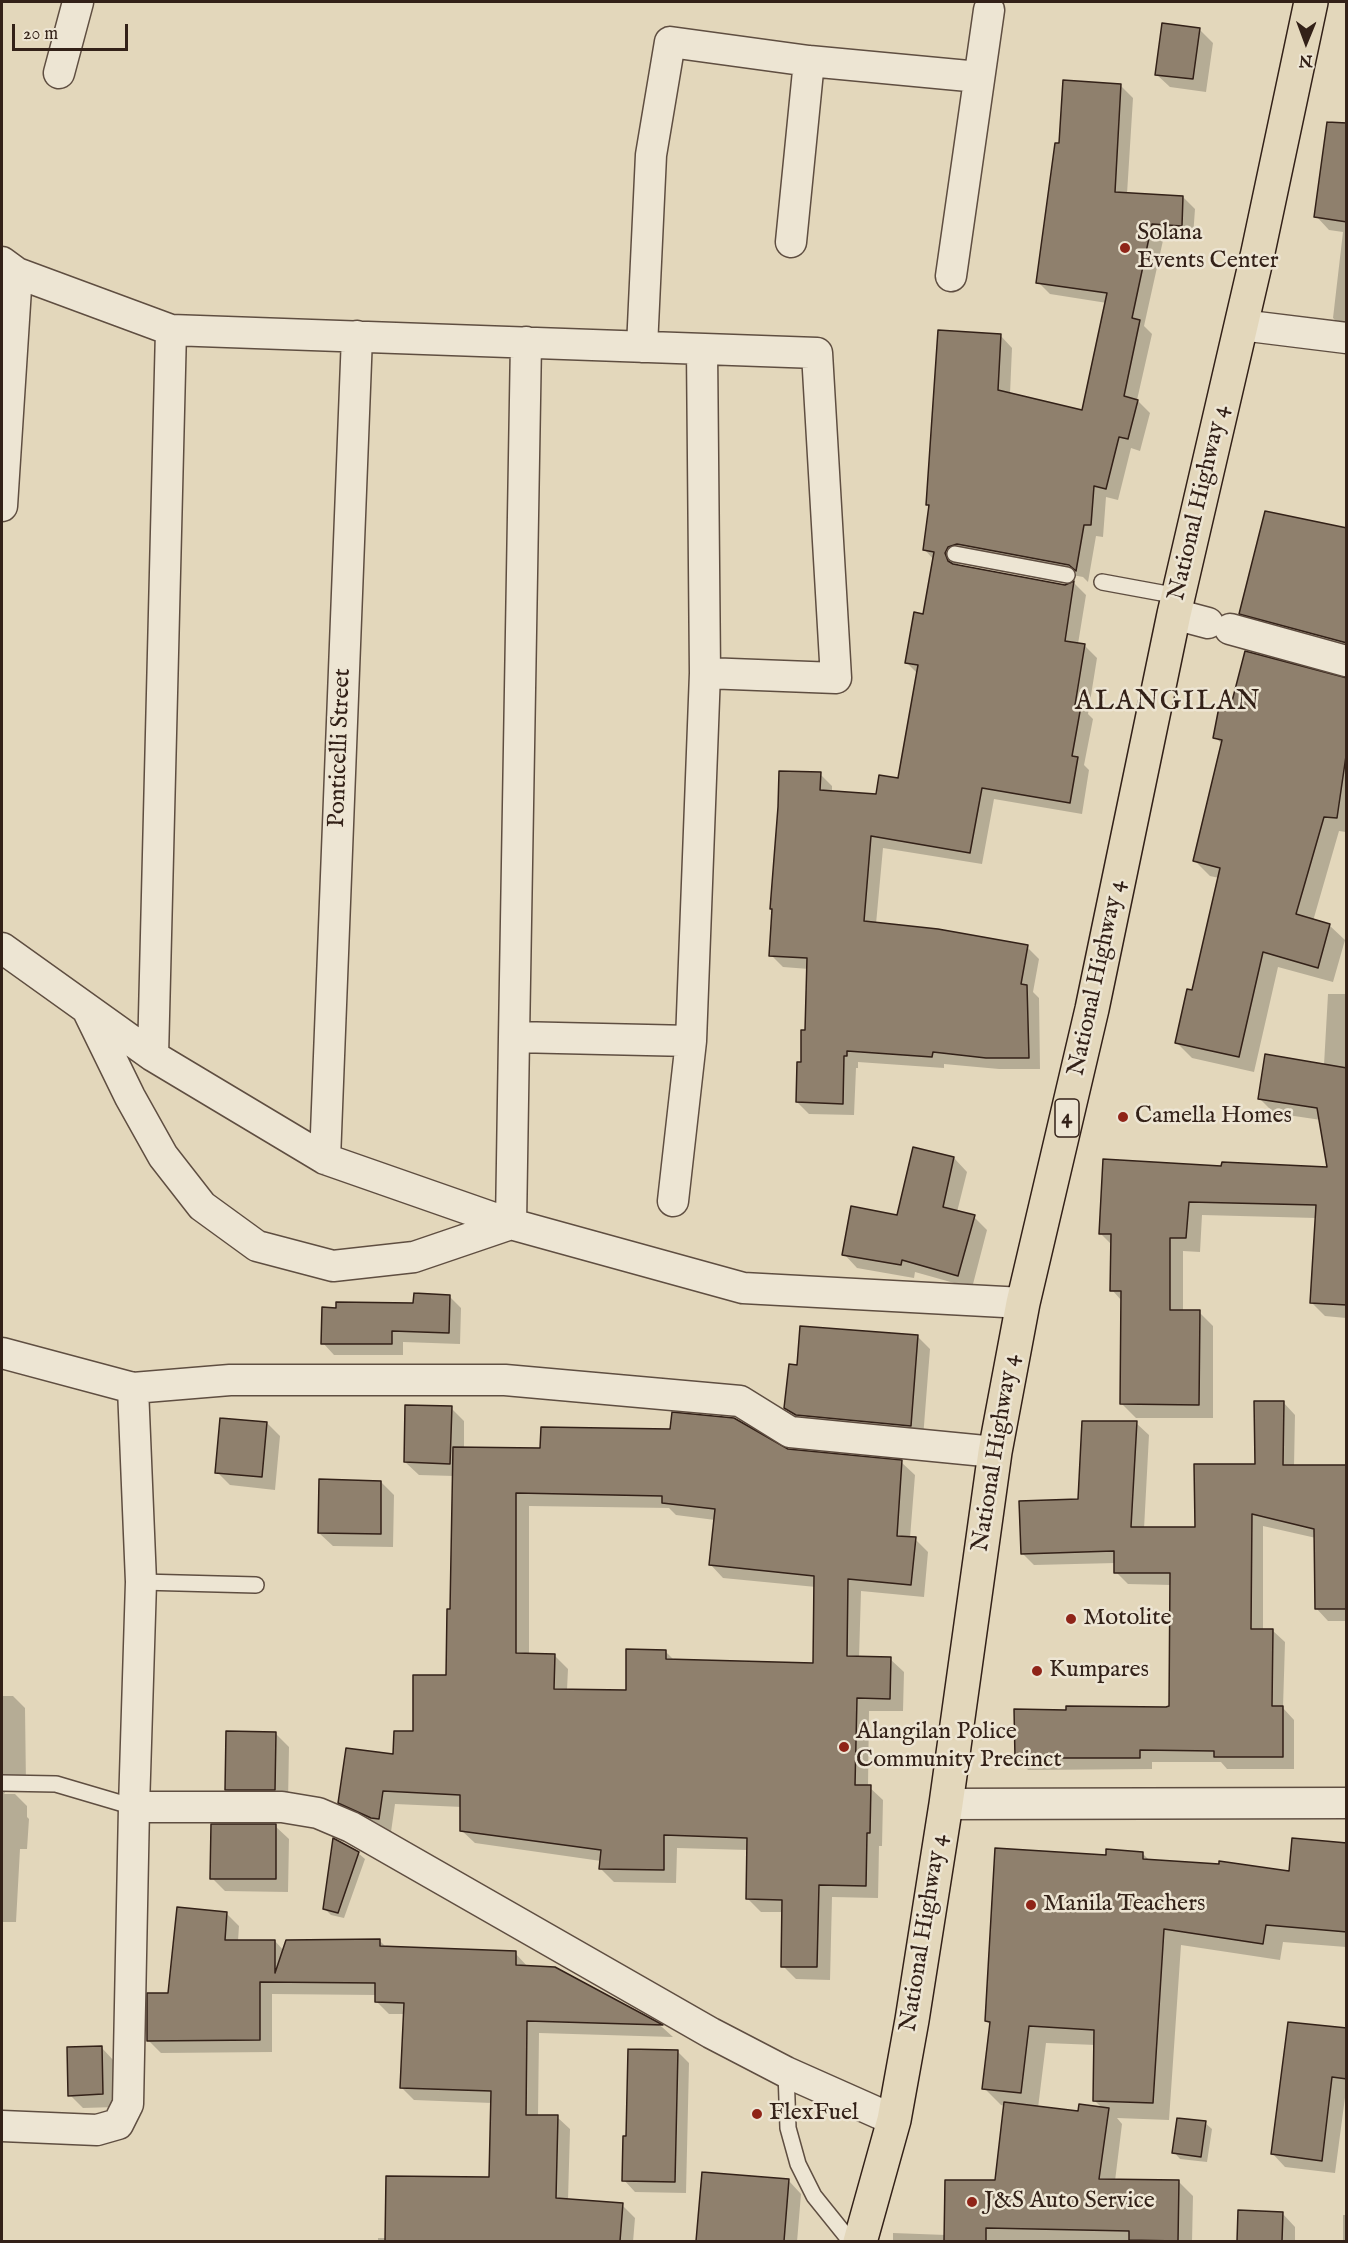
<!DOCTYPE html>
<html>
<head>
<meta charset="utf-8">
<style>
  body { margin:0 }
  #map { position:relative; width:1348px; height:2243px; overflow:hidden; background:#e3d7bb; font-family:"IM FELL English",serif }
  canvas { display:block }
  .frame { position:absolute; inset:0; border:3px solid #332118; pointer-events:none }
  .north { position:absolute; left:1276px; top:12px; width:60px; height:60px; -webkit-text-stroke:4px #ede5d3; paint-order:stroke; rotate:181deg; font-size:16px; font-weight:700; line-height:24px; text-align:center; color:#332118 }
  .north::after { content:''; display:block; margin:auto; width:21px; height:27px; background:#332118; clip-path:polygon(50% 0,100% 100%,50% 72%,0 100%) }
  .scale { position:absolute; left:12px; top:24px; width:116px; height:27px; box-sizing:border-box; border:3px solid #332118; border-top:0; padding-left:8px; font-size:18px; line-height:21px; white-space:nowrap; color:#332118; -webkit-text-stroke:4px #ede5d3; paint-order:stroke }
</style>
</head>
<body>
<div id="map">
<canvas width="1348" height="2243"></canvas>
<div class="frame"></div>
<div class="north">N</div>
<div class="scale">20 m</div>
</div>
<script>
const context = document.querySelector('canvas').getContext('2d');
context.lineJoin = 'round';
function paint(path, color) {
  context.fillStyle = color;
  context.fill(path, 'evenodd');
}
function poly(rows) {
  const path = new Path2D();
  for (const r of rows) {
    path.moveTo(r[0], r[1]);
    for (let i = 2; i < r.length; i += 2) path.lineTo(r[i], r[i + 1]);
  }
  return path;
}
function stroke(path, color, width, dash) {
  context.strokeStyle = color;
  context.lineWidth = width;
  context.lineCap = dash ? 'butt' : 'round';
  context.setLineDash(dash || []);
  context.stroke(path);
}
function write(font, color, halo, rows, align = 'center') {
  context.font = font + ' "IM FELL English",serif';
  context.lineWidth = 5;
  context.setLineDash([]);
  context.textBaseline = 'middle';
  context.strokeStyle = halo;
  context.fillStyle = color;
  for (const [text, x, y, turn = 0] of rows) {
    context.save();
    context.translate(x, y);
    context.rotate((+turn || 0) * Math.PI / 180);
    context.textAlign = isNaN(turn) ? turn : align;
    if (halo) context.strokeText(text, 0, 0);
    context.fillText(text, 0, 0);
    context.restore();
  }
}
paint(poly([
  [1199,29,1213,43,1206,92,1170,87,1156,74],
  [1121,86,1133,98,1127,194,1183,197,1195,209,1193,237,1164,236,1144,326,1152,334,1137,400,1150,413,1140,451,1131,448,1118,500,1106,497,1103,537,1096,536,1088,582,1083,577,970,556,960,559,957,566,1065,586,1074,583,1086,595,1078,644,1085,646,1097,658,1088,714,1093,719,1084,765,1089,770,1082,814,994,799,982,864,883,848,876,924,1027,947,1039,959,1033,992,1039,998,1040,1069,999,1069,944,1064,944,1068,858,1062,858,1068,856,1068,854,1115,809,1114,797,1102,807,1031,809,969,783,967,771,955,820,774,832,786,832,793,877,796,899,780,918,674,906,662,924,616,934,560,925,550,931,508,927,504,1000,335,1012,348,1010,394,1083,412,1107,303,1050,294,1038,282,1060,145],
  [1346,167,1346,331,1333,318,1343,232,1329,230,1316,216],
  [1346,563,1346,653,1256,628,1241,613],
  [1346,679,1346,832,1339,831,1313,921,1329,925,1345,940,1333,982,1278,967,1254,1072,1192,1058,1176,1042,1193,992,1219,878,1210,876,1195,861,1223,745,1215,737,1231,711],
  [1328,994,1346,994,1346,1318,1325,1316,1311,1302,1316,1218,1202,1215,1200,1252,1183,1251,1183,1312,1199,1312,1213,1326,1213,1418,1136,1418,1122,1404,1122,1301,1112,1290,1112,1245,1100,1233,1223,1167,1329,1168,1321,1120,1274,1113,1260,1099,1324,1065],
  [954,1158,967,1172,957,1212,974,1217,987,1230,972,1288,915,1272,914,1278,857,1268,844,1254,898,1216],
  [450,1297,461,1308,460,1344,403,1342,403,1355,334,1355,323,1343],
  [918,1337,930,1349,923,1438,798,1420,785,1407,798,1366],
  [1283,1402,1295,1415,1294,1466,1346,1466,1346,1621,1328,1621,1316,1608,1316,1538,1263,1526,1263,1630,1272,1630,1285,1642,1283,1708,1294,1720,1294,1769,1227,1769,1221,1762,1152,1762,1152,1769,1028,1770,1016,1757,1170,1707,1171,1585,1128,1584,1116,1572,1116,1563,1034,1565,1022,1553,1079,1501,1136,1423,1149,1435,1144,1529,1196,1529,1256,1466],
  [451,1408,464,1421,464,1448,788,1451,901,1462,915,1475,910,1538,915,1539,928,1552,924,1597,861,1591,859,1658,890,1659,904,1672,903,1711,869,1711,868,1786,883,1800,882,1846,879,1846,878,1898,832,1897,830,1980,796,1979,783,1966,784,1912,761,1912,748,1899,748,1850,677,1848,676,1883,614,1882,601,1869,601,1861,475,1843,461,1830,462,1807,395,1804,391,1832,385,1831,353,1816,340,1802,395,1755,414,1733,447,1677,451,1611,454,1476,419,1475,405,1462],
  [529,1506,669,1508,676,1515,715,1520,710,1564,723,1578,816,1587,814,1664,675,1661,666,1652,627,1691,567,1690,568,1669,554,1655,529,1655],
  [267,1423,280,1436,275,1490,230,1485,217,1472],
  [381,1482,394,1495,393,1547,333,1546,319,1533],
  [2,1696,13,1696,25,1708,26,1785,10,1785,4,1794,15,1794,27,1806,27,1817,29,1819,27,1849,20,1849,16,1922,2,1922],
  [276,1734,289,1747,288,1802,239,1802,226,1789],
  [275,1826,289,1839,288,1892,225,1891,212,1878],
  [1346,1845,1346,1947,1283,1942,1280,1960,1181,1945,1169,2120,1117,2118,1122,2124,1115,2181,1179,2182,1193,2196,1192,2242,893,2242,893,2233,946,2235,996,2181,1005,2106,1001,2105,984,2088,992,2026,986,2021,1107,1856,1142,1853,1150,1861,1290,1873],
  [1046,2043,1096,2045,1095,2101,1103,2109,1080,2112,1038,2108],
  [358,1853,365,1859,344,1918,331,1915,325,1909],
  [227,1914,239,1926,238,1941,275,1941,284,1951,380,1941,387,1948,515,1953,528,1967,554,1968,662,2027,673,2037,539,2033,538,2116,557,2117,570,2129,568,2200,622,2205,635,2218,633,2242,378,2242,378,2238,387,2238,491,2179,492,2103,414,2100,402,2088,405,2014,389,2014,376,2001,376,1995,272,1994,272,2052,161,2053,148,2040,170,1995],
  [1346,2029,1346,2090,1335,2173,1285,2167,1272,2153],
  [101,2047,114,2061,116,2107,83,2108,70,2095],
  [678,2052,689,2063,686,2193,635,2192,624,2180,628,2137],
  [1205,2123,1212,2129,1207,2162,1180,2159,1174,2152],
  [703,2174,789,2181,801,2194,797,2242,697,2242],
  [1240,2212,1282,2213,1295,2227,1295,2242,1239,2242],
  [1343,2215,1346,2215,1346,2242,1343,2242]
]), '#0003');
const building = poly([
  [1162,23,1200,28,1193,79,1155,75,1162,23],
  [1063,80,1121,84,1115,192,1183,196,1182,226,1152,224,1132,318,1140,320,1124,396,1138,400,1128,439,1119,437,1106,489,1094,486,1091,525,1084,525,1076,571,1069,565,957,544,948,547,945,553,948,561,953,564,1065,585,1074,581,1065,641,1085,644,1075,705,1081,706,1072,756,1078,757,1070,803,982,788,970,853,871,836,864,921,938,929,1028,945,1021,984,1027,985,1029,1058,986,1058,933,1052,932,1057,847,1051,847,1056,844,1056,843,1104,796,1102,797,1062,801,1062,801,1030,805,1030,807,958,769,956,772,909,770,909,778,807,779,771,821,772,820,790,876,794,879,775,898,778,918,665,905,663,914,612,923,614,934,552,923,550,929,505,926,505,938,330,1001,334,998,390,1082,410,1107,293,1036,283,1055,143,1059,143,1063,80],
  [1327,122,1347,123,1347,222,1314,217,1327,122],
  [1265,511,1347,528,1347,643,1239,614,1265,511],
  [1245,651,1347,678,1347,749,1337,818,1324,817,1296,914,1330,924,1318,968,1263,952,1239,1057,1175,1043,1187,989,1192,990,1220,868,1193,861,1222,740,1213,738,1219,707,1230,709,1245,651],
  [1265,1054,1347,1068,1347,1305,1310,1303,1316,1205,1189,1202,1186,1238,1170,1238,1170,1310,1200,1310,1199,1405,1120,1404,1121,1291,1110,1291,1111,1234,1099,1234,1103,1159,1221,1166,1222,1162,1327,1167,1317,1108,1258,1099,1265,1054],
  [913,1147,954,1157,943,1207,975,1215,958,1276,902,1260,901,1265,842,1255,851,1206,897,1215,913,1147],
  [414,1293,450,1295,449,1333,392,1331,392,1344,321,1344,322,1307,336,1308,336,1302,413,1303,414,1293],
  [800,1326,918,1335,911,1426,796,1415,784,1408,789,1364,797,1365,800,1326],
  [1254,1401,1284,1401,1283,1465,1347,1465,1347,1609,1315,1609,1314,1529,1252,1514,1251,1629,1273,1629,1272,1706,1283,1706,1283,1757,1214,1757,1214,1751,1140,1750,1140,1758,1015,1758,1014,1709,1066,1710,1066,1706,1166,1707,1169,1706,1170,1573,1114,1573,1114,1551,1021,1554,1019,1501,1078,1499,1082,1421,1137,1421,1131,1527,1195,1527,1194,1464,1255,1464,1254,1401],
  [405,1405,452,1406,450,1464,404,1462,405,1405],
  [672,1412,734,1418,788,1449,902,1460,897,1536,916,1537,911,1585,848,1579,847,1656,891,1657,890,1699,857,1698,855,1785,871,1785,870,1833,867,1833,866,1886,819,1885,817,1967,781,1967,782,1900,746,1899,747,1838,664,1835,664,1870,599,1869,601,1850,460,1831,460,1795,383,1791,379,1819,371,1818,338,1803,346,1748,393,1754,394,1731,413,1731,413,1675,446,1675,447,1609,450,1609,453,1447,540,1448,541,1427,670,1429,672,1412],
  [516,1493,662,1496,662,1503,715,1509,709,1565,814,1576,813,1663,666,1659,666,1650,626,1649,626,1690,554,1689,555,1654,516,1653,516,1493],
  [220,1418,267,1422,262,1477,215,1473,220,1418],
  [319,1479,381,1481,381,1534,318,1533,319,1479],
  [226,1731,276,1732,275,1790,225,1790,226,1731],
  [211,1824,276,1824,276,1879,210,1879,211,1824],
  [333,1838,359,1852,338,1913,323,1909,333,1838],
  [1292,1838,1347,1843,1347,1932,1266,1925,1263,1944,1164,1929,1153,2103,1093,2101,1094,2030,1029,2026,1021,2093,982,2089,990,2022,985,2021,995,1848,1106,1855,1106,1849,1143,1852,1143,1859,1219,1864,1219,1861,1289,1871,1292,1838],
  [177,1907,227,1912,225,1940,275,1940,275,1973,286,1940,380,1939,380,1946,516,1951,516,1965,555,1967,663,2025,527,2021,526,2115,558,2115,556,2198,623,2203,620,2241,385,2241,386,2176,489,2177,491,2091,400,2088,404,2003,375,2002,375,1983,260,1982,260,2040,147,2041,147,1993,168,1993,177,1907],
  [1288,2022,1347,2028,1347,2079,1332,2077,1322,2161,1271,2154,1288,2022],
  [102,2046,103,2094,68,2096,67,2047,102,2046],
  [628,2049,678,2050,675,2182,622,2181,623,2136,626,2136,628,2049],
  [1004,2102,1078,2111,1079,2104,1109,2108,1099,2179,1179,2180,1178,2241,1129,2240,1129,2231,986,2228,986,2241,944,2241,945,2180,995,2180,1004,2102],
  [1177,2118,1206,2121,1201,2157,1172,2153,1177,2118],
  [702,2172,789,2179,784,2241,696,2241,702,2172],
  [1238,2210,1283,2212,1282,2241,1237,2241,1238,2210]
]);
paint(building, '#8f806d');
stroke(building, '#332118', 1.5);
const lane = poly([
  [955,554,1067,575],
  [1102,582,1178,596],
  [141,1582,256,1585],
  [2,1783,56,1784,134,1807],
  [786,2072,788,2128,798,2164,814,2196,851,2242]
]);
const street = poly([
  [59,73,78,2],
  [791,242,809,61],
  [2,262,17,273,171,330,817,353,836,678,705,673],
  [951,276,989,10],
  [1241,325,1346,338],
  [642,347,651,155,670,42,809,61,979,77],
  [2,506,17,273],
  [1174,614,1208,623],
  [1230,629,1346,661],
  [2,948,153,1056,325,1159,511,1224,743,1288,1023,1303],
  [88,1011,130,1097,163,1156,202,1206,257,1246,333,1266,414,1257,511,1224,514,1037,691,1041],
  [514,1037,526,342],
  [153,1056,171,330],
  [325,1159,357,336],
  [673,1201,691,1041,705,673,702,349],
  [2,1353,133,1388,141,1582,134,1807,282,1807,318,1813,351,1827,711,2033,786,2072,894,2120],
  [133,1388,230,1380,505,1380,740,1401,790,1432,995,1452],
  [946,1804,1346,1803],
  [2,2126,97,2130,118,2124,128,2104,134,1807]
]);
const primary = poly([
  [860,2242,894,2120,912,2020,946,1804,995,1452,1023,1303,1092,1009,1174,614,1258,252,1311,2]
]);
stroke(lane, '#5f4e41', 18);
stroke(street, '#5f4e41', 33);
stroke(primary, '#332118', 36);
stroke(lane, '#ede5d3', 15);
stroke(street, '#ede5d3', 30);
stroke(primary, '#e3d7bb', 33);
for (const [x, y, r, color] of [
  [1125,248,6,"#8f2418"],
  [1123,1117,6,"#8f2418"],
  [1071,1619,6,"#8f2418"],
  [1037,1671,6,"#8f2418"],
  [844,1747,6,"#8f2418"],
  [1031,1905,6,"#8f2418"],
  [757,2114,6,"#8f2418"],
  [972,2202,6,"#8f2418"]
]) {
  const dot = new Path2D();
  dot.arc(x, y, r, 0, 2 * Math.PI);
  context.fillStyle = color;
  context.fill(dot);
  stroke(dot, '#ede5d3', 2);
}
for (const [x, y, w] of [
  [1067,1118,24]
]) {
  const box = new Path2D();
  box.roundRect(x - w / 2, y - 19, w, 38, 4.5);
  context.fillStyle = '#ede5d3';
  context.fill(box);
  stroke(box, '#332118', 1.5);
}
write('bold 22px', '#332118', null, [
  ["4",1067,1118]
]);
write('24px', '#332118', '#ede5d3', [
  ["Solana",1137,234],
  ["Events Center",1137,262],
  ["Camella Homes",1135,1117],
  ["Motolite",1083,1619],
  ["Kumpares",1049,1671],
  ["Alangilan Police",856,1733],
  ["Community Precinct",856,1761],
  ["Manila Teachers",1043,1905],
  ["FlexFuel",769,2114],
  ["J&S Auto Service",984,2202]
], 'left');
write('24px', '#332118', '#ede5d3', [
  ["National Highway 4",1200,503,-77],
  ["Ponticelli Street",341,748,-88],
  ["National Highway 4",1098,978,-78],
  ["National Highway 4",997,1453,-81],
  ["National Highway 4",925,1933,-81]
]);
context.letterSpacing = '1.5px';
write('27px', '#332118', '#ede5d3', [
  ["ALANGILAN",1168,703]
]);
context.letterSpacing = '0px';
</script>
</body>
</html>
